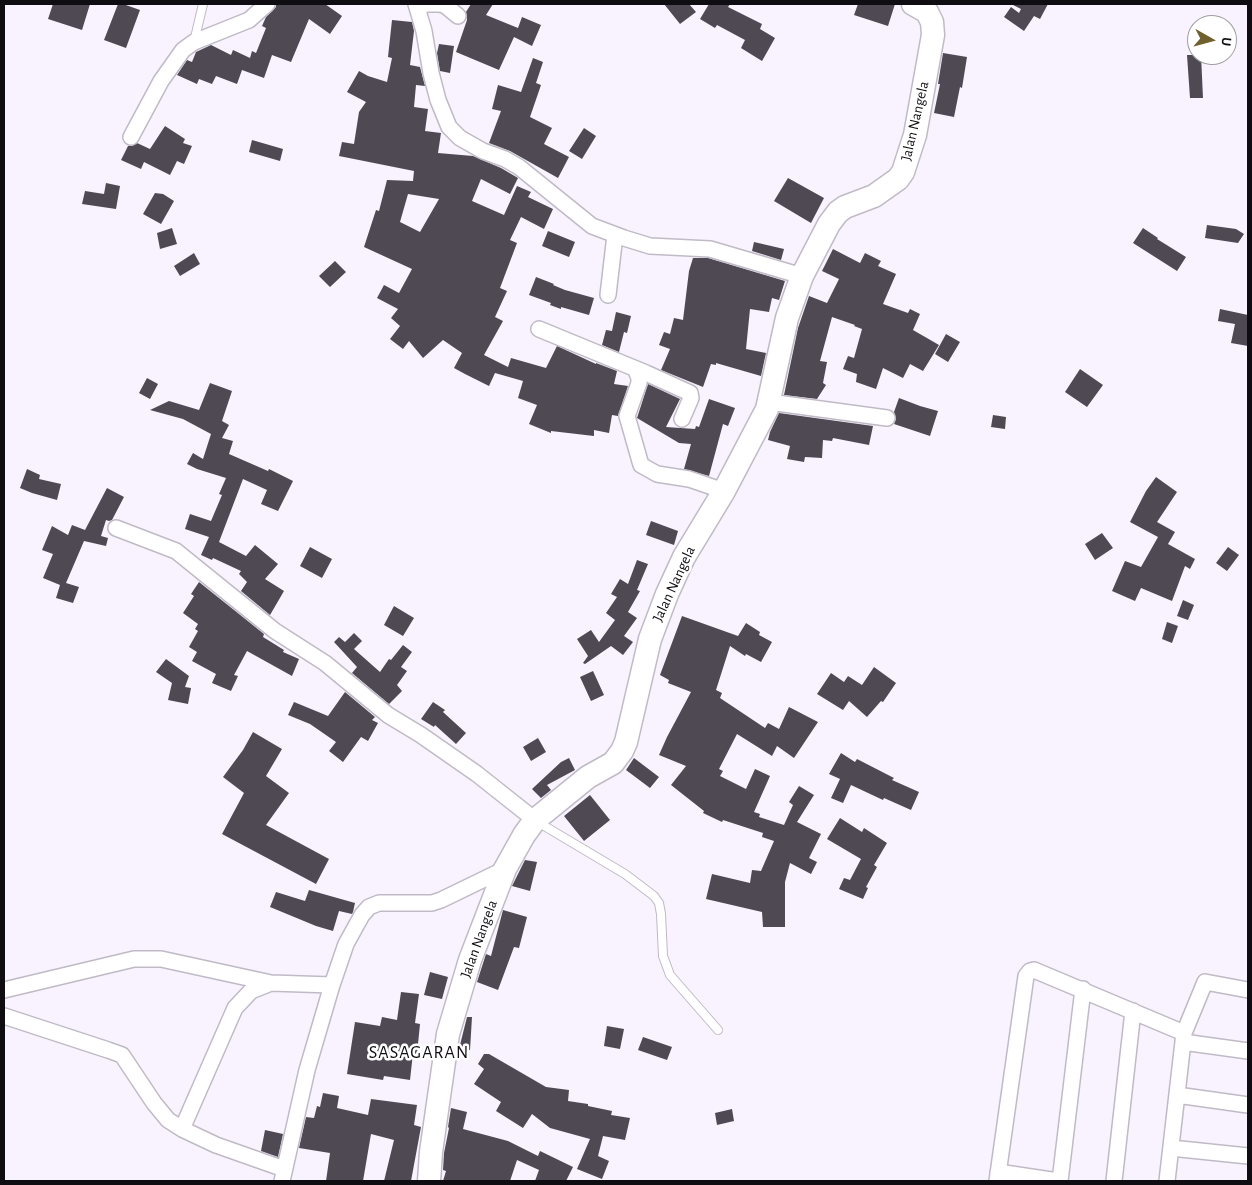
<!DOCTYPE html>
<html>
<head>
<meta charset="utf-8">
<style>
  body { margin:0 }
  #map { position:relative; width:1252px; height:1185px; overflow:hidden; background:#f8f3fe; font-family:"Alegreya Sans",sans-serif }
  canvas { display:block }
  .frame { position:absolute; inset:0; border:5px solid #100d12; pointer-events:none }
  .north { position:absolute; left:1187px; top:15px; width:50px; height:50px; box-sizing:border-box; background:#fff; border:1px solid #9f9ea0; border-radius:50%; rotate:97deg; font-size:14px; font-weight:700; line-height:20px; text-align:center; color:#100d12 }
  .north::after { content:''; display:block; margin:auto; width:18px; height:22px; background:#70602e; clip-path:polygon(50% 0,100% 100%,50% 72%,0 100%) }
</style>
</head>
<body>
<div id="map">
<canvas width="1252" height="1185"></canvas>
<div class="frame"></div>
<div class="north">U</div>
</div>
<script>
const context = document.querySelector('canvas').getContext('2d');
context.lineJoin = 'round';
function paint(path, color) {
  context.fillStyle = color;
  context.fill(path, 'evenodd');
}
function poly(rows) {
  const path = new Path2D();
  for (const r of rows) {
    path.moveTo(r[0], r[1]);
    for (let i = 2; i < r.length; i += 2) path.lineTo(r[i], r[i + 1]);
  }
  return path;
}
function stroke(path, color, width, dash) {
  context.strokeStyle = color;
  context.lineWidth = width;
  context.lineCap = dash ? 'butt' : 'round';
  context.setLineDash(dash || []);
  context.stroke(path);
}
function write(font, color, halo, rows, align = 'center') {
  context.font = font + ' "Alegreya Sans",sans-serif';
  context.lineWidth = 5;
  context.setLineDash([]);
  context.textBaseline = 'middle';
  context.strokeStyle = halo;
  context.fillStyle = color;
  for (const [text, x, y, turn = 0] of rows) {
    context.save();
    context.translate(x, y);
    context.rotate((+turn || 0) * Math.PI / 180);
    context.textAlign = isNaN(turn) ? turn : align;
    if (halo) context.strokeText(text, 0, 0);
    context.fillText(text, 0, 0);
    context.restore();
  }
}
paint(poly([
  [53,4,90,4,82,30,48,19],
  [118,4,123,4,140,10,126,48,104,40],
  [276,4,325,4,342,16,330,34,309,19,291,62,272,55,264,78,242,70,237,84,216,76,212,84,199,79,197,84,177,75,187,60,192,62,196,52,211,45,231,55,233,50,250,58,252,51,256,53,266,28,262,26,266,17,276,7],
  [471,4,493,4,486,15,518,28,522,17,541,25,532,46,514,37,499,70,456,52,467,20,466,12],
  [664,4,689,4,696,12,680,24],
  [709,4,730,4,728,7,762,24,760,29,775,38,762,61,741,48,745,40,717,25,715,28,700,19],
  [858,4,895,4,888,26,854,15],
  [1011,4,1048,4,1040,19,1034,16,1024,31,1004,17,1011,7,1019,13,1021,9],
  [392,20,412,22,414,31,410,65,420,67,425,86,416,85,414,107,428,109,425,131,441,133,438,153,473,156,501,168,518,178,510,194,481,179,472,201,504,215,517,186,531,192,528,197,553,209,544,229,521,217,510,240,517,243,500,288,507,291,495,317,503,321,484,355,508,367,511,358,546,368,557,346,596,364,596,363,617,371,614,384,628,386,618,416,612,415,609,433,594,430,594,436,551,431,551,433,529,424,537,405,518,398,523,381,495,373,489,386,465,374,454,368,462,353,443,340,423,358,409,341,403,349,390,339,400,326,391,318,398,309,377,298,384,285,399,293,412,269,364,247,376,210,379,211,387,180,413,181,414,171,339,156,342,142,354,144,359,112,366,102,347,92,359,71,368,76,387,82,392,58,388,57],
  [408,194,439,199,420,232,400,222],
  [439,44,454,46,450,73,440,71,437,53],
  [943,53,967,57,962,88,960,87,954,117,934,113,940,84,938,84],
  [1187,55,1201,55,1203,98,1190,98],
  [533,58,543,62,536,83,541,85,530,117,552,128,544,144,569,157,558,178,510,151,489,143,501,111,492,109,498,85,521,92],
  [165,126,185,139,183,143,192,146,184,164,177,161,170,175,144,162,141,169,121,160,128,146,132,146,137,143,150,149],
  [584,128,596,136,582,159,569,151],
  [252,140,283,149,280,161,249,152],
  [788,178,824,198,811,223,774,201],
  [106,183,120,186,116,209,82,204,85,191,104,194],
  [155,193,163,194,174,201,161,224,143,214],
  [1207,225,1236,229,1244,234,1238,243,1205,238],
  [172,228,177,244,160,249,157,233],
  [1143,228,1158,238,1157,239,1186,257,1177,271,1133,243],
  [548,231,575,242,569,257,542,246],
  [754,242,784,249,781,260,752,251],
  [833,249,860,263,865,253,881,261,878,266,896,274,883,304,908,313,910,309,920,314,913,330,939,345,923,371,910,364,903,378,883,368,876,389,856,382,857,374,843,369,848,356,854,358,862,329,854,326,855,325,832,317,820,361,827,362,823,383,826,385,817,399,784,395,798,328,809,296,827,303,839,279,822,271],
  [194,253,200,264,180,276,174,266],
  [693,258,708,258,785,281,779,300,772,298,769,312,750,309,746,349,766,353,761,376,716,363,716,365,711,364,703,387,661,370,670,349,659,345,664,332,670,334,674,318,683,320,689,271],
  [335,261,346,272,330,287,319,276],
  [536,277,554,284,553,285,565,290,594,298,589,315,561,307,561,309,550,305,551,303,529,295],
  [1220,309,1248,315,1248,346,1231,343,1235,324,1218,321],
  [616,312,631,316,627,333,624,332,619,352,602,345,606,330,612,331],
  [946,334,960,342,948,362,935,354],
  [1080,369,1103,385,1087,407,1065,392],
  [147,378,158,384,150,399,139,393],
  [210,383,232,391,222,421,229,425,222,438,233,441,229,454,268,471,269,469,293,481,278,511,261,504,267,490,243,479,219,542,246,556,255,545,278,564,265,579,284,591,270,615,241,591,247,582,239,574,241,571,213,558,212,560,201,555,209,537,185,529,190,514,211,521,222,495,219,494,226,478,197,469,187,464,193,453,203,459,211,434,183,419,150,410,169,401,199,410],
  [648,384,680,399,666,427,695,429,696,426,699,427,709,399,735,408,728,426,723,424,709,476,684,469,691,444,679,443,637,418],
  [899,398,920,406,938,411,930,436,894,424,896,419,894,412],
  [779,413,873,426,869,445,833,438,832,441,823,440,822,458,805,457,804,462,787,459,790,446,768,440,770,432],
  [993,415,1006,417,1005,429,991,427],
  [27,469,40,475,39,479,61,484,57,500,32,493,20,488],
  [1156,477,1177,492,1157,522,1175,532,1168,544,1195,559,1190,569,1185,566,1172,601,1141,588,1135,601,1112,591,1125,561,1141,567,1158,537,1130,522,1146,491],
  [107,488,124,497,112,520,109,521,106,520,101,536,108,538,106,546,84,541,66,583,79,587,73,603,56,598,60,585,43,578,53,554,42,550,52,526,68,535,72,525,85,530],
  [651,521,678,531,674,545,646,535],
  [1102,533,1113,548,1095,560,1085,544],
  [310,547,332,559,322,578,300,566],
  [1228,547,1239,555,1227,571,1216,563],
  [637,560,648,564,637,590,640,591,628,612,637,618,624,636,633,642,623,655,611,646,585,664,583,663,588,656,577,639,591,630,599,642,615,620,606,613,617,597,611,594,620,579,628,584],
  [199,582,264,634,263,637,284,650,283,652,299,659,292,676,247,651,234,675,238,676,231,691,212,683,216,674,192,661,197,652,189,647,198,631,195,629,198,624,183,613,194,596,191,594],
  [1183,600,1194,605,1188,620,1177,616],
  [394,606,414,618,403,636,384,625],
  [682,616,738,636,746,623,760,632,759,635,772,642,761,662,746,654,745,656,730,646,716,690,722,693,720,698,765,728,768,723,779,729,789,707,818,722,794,758,777,746,772,756,737,734,719,769,723,771,720,776,746,789,755,769,770,776,754,812,760,814,759,817,784,825,793,805,789,802,799,786,814,795,797,822,821,834,809,858,817,862,811,874,790,863,785,882,785,927,763,927,762,912,706,899,712,874,750,883,752,870,761,871,774,841,762,837,763,833,723,820,722,822,703,813,704,811,671,785,686,766,659,755,667,737,691,692,668,683,669,680,660,675],
  [1167,622,1178,626,1172,643,1162,639],
  [354,633,362,641,354,649,380,672,389,659,391,660,403,645,412,652,401,667,407,671,397,685,402,691,389,704,352,673,357,667,334,642,339,637,345,642],
  [166,659,189,676,185,687,191,688,188,704,168,700,172,683,156,672],
  [874,667,896,683,883,702,881,701,867,717,849,701,843,710,817,694,831,673,844,682,848,676,862,685],
  [593,671,604,695,591,701,580,677],
  [345,692,375,717,372,720,378,723,368,741,361,737,343,762,329,751,336,742,310,724,288,715,294,702,328,716],
  [433,702,445,710,443,712,466,733,456,744,435,725,434,727,421,719],
  [253,732,282,749,266,776,289,793,266,825,329,859,316,884,222,834,244,793,223,777,243,750],
  [538,738,546,752,531,761,523,747],
  [841,753,855,762,857,759,894,778,892,780,919,792,911,810,884,798,883,800,851,785,843,803,831,798,840,779,829,774],
  [569,758,575,770,547,785,551,790,541,798,532,789,561,762],
  [634,758,659,777,650,788,626,770],
  [590,795,610,820,584,841,564,816],
  [840,818,862,832,864,828,887,843,874,865,877,867,866,887,868,888,863,899,839,889,844,878,850,880,861,859,827,839],
  [525,860,537,862,530,891,512,886],
  [309,890,355,903,353,912,352,914,339,911,333,931,316,926,270,907,276,892,305,901],
  [503,910,527,917,519,948,514,947,498,990,477,982,486,954,491,956],
  [430,972,448,977,442,999,424,995],
  [401,992,419,994,415,1023,420,1024,417,1054,413,1053,410,1080,384,1076,383,1080,347,1074,355,1022,380,1026,382,1017,397,1020],
  [467,1017,472,1017,470,1050,459,1049],
  [607,1026,624,1029,620,1049,604,1046],
  [643,1037,672,1047,667,1060,638,1050],
  [484,1054,489,1054,546,1087,569,1090,568,1101,588,1104,588,1106,612,1111,611,1115,630,1118,625,1140,603,1136,598,1156,609,1161,602,1179,577,1169,590,1139,550,1128,532,1114,523,1128,496,1111,501,1102,474,1084,484,1069,478,1064],
  [323,1093,339,1096,337,1108,368,1115,371,1099,417,1105,414,1125,421,1127,411,1181,384,1181,394,1140,371,1134,363,1181,326,1181,330,1153,299,1148,306,1117,314,1118,317,1106,320,1107],
  [451,1108,467,1112,463,1129,508,1141,538,1156,540,1151,573,1167,566,1181,535,1181,539,1170,517,1160,510,1181,443,1181,446,1171,443,1170,444,1153,449,1128,448,1127],
  [732,1109,734,1121,717,1125,715,1113],
  [265,1130,283,1134,278,1157,261,1151]
]), '#4f4954');
const service = poly([
  [194,42,203,4],
  [536,821,625,874,654,896,659,903,661,914,663,956,670,975,718,1030]
]);
const minor = poly([
  [416,4,424,31,431,73,438,100,449,127,460,138,483,151,505,159,519,167,592,226,624,238,650,246,710,249,802,276],
  [418,7,427,4,440,4,446,6,458,16],
  [131,137,161,81,183,50,194,42,249,20,267,4],
  [608,295,615,235],
  [539,329,646,373,690,393,691,398,682,419],
  [636,370,639,378,639,383,627,416,641,465,657,474,689,479,724,491],
  [769,402,887,418],
  [116,528,176,551,275,631,325,663,388,715,421,735,477,774,535,820],
  [4,990,134,959,161,959,271,983],
  [4,1016,108,1050,122,1055,154,1103,168,1120,182,1129,216,1145,284,1169],
  [1184,1033,1205,982,1248,990],
  [1183,1042,1248,1051],
  [1177,1095,1248,1105],
  [182,1129,235,1008,251,991,271,983,332,985],
  [1171,1148,1248,1156],
  [998,1172,1058,1181],
  [282,1181,307,1070,332,985,346,944,362,915,369,907,379,903,432,903,441,900,505,869],
  [997,1181,1026,976,1030,971,1034,970,1184,1033,1167,1181],
  [1060,1181,1083,989],
  [1114,1181,1133,1011]
]);
const primary = poly([
  [429,1181,431,1152,448,1034,470,960,505,869,524,835,535,820,588,777,613,763,622,751,626,742,650,639,667,594,684,557,724,491,767,409,787,318,802,276,829,224,838,212,845,207,874,196,898,179,903,172,915,135,933,35,932,22,927,12,913,4]
]);
stroke(service, '#c0bac7', 10);
stroke(minor, '#c0bac7', 18);
stroke(primary, '#c0bac7', 25);
stroke(service, '#fff', 8);
stroke(minor, '#fff', 15);
stroke(primary, '#fff', 22);
write('15px', '#100d12', '#fff', [
  ["Jalan Nangela",915,121,-77],
  ["Jalan Nangela",674,584,-65],
  ["Jalan Nangela",479,939,-70]
]);
context.letterSpacing = '1px';
write('18px', '#100d12', '#fff', [
  ["SASAGARAN",419,1053]
]);
context.letterSpacing = '0px';
</script>
</body>
</html>
